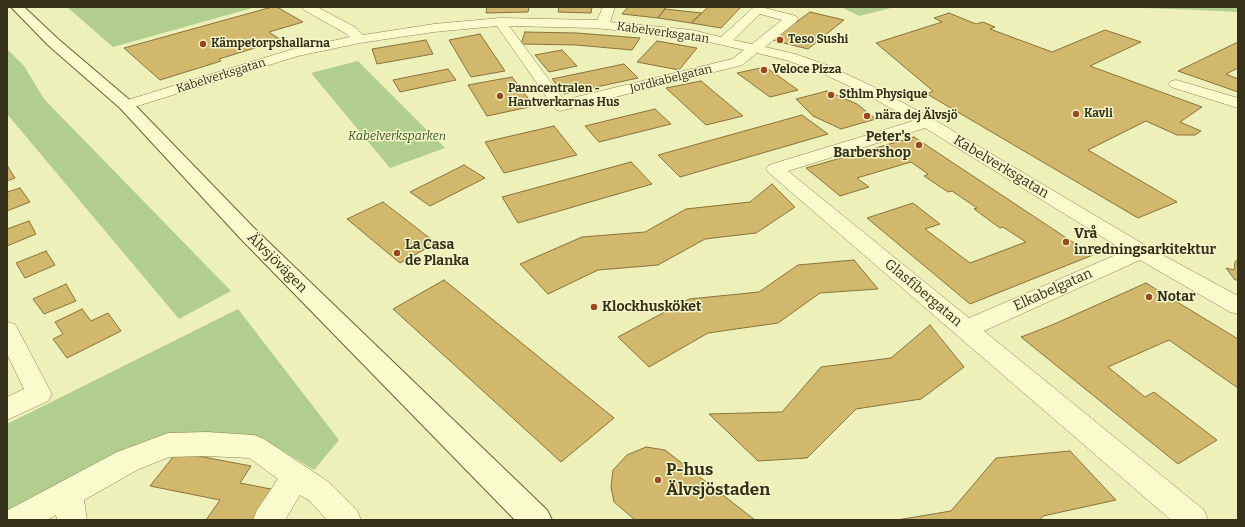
<!DOCTYPE html>
<html>
<head>
<meta charset="utf-8">
<style>
  body { margin:0 }
  #map { position:relative; width:1245px; height:527px; overflow:hidden; background:#eef0ba; font-family:Bitter,serif }
  canvas { display:block }
  .frame { position:absolute; inset:0; border:8px solid #35301a; pointer-events:none }
</style>
</head>
<body>
<div id="map">
<canvas width="1245" height="527"></canvas>
<div class="frame"></div>
</div>
<script>
const context = document.querySelector('canvas').getContext('2d');
context.lineJoin = 'round';
function paint(path, color) {
  context.fillStyle = color;
  context.fill(path, 'evenodd');
}
function poly(rows) {
  const path = new Path2D();
  for (const r of rows) {
    path.moveTo(r[0], r[1]);
    for (let i = 2; i < r.length; i += 2) path.lineTo(r[i], r[i + 1]);
  }
  return path;
}
function stroke(path, color, width, dash) {
  context.strokeStyle = color;
  context.lineWidth = width;
  context.lineCap = dash ? 'butt' : 'round';
  context.setLineDash(dash || []);
  context.stroke(path);
}
function write(font, color, halo, rows, align = 'center') {
  context.font = font + ' Bitter,serif';
  context.lineWidth = 3;
  context.setLineDash([]);
  context.textBaseline = 'middle';
  context.strokeStyle = halo;
  context.fillStyle = color;
  for (const [text, x, y, turn = 0] of rows) {
    context.save();
    context.translate(x, y);
    context.rotate((+turn || 0) * Math.PI / 180);
    context.textAlign = isNaN(turn) ? turn : align;
    if (halo) context.strokeText(text, 0, 0);
    context.fillText(text, 0, 0);
    context.restore();
  }
}
paint(poly([
  [67,7,256,7,113,47],
  [841,7,895,7,859,16],
  [1116,7,1238,7,1238,12,1197,10],
  [7,49,24,66,44,99,231,291,179,319,7,114],
  [358,61,445,148,390,168,311,73],
  [238,309,339,440,314,470,263,439,216,432,174,435,101,460,7,515,7,424]
]), '#b1ce8e');
const building = poly([
  [272,7,277,7,303,22,269,32,281,40,219,59,221,61,160,80,124,48,272,7],
  [487,7,529,7,528,12,486,13,487,7],
  [559,7,592,7,591,13,558,12,559,7],
  [628,7,666,7,658,18,622,14,628,7],
  [708,7,741,7,721,28,691,23,708,7],
  [665,9,702,13,691,23,658,18,665,9],
  [810,12,844,20,808,49,772,40,810,12],
  [949,13,976,24,983,22,995,27,990,29,1052,52,1105,30,1141,42,1090,66,1202,107,1180,122,1201,131,1195,135,1177,135,1146,121,1088,150,1177,202,1138,218,927,94,933,91,876,43,942,22,934,18,949,13],
  [525,32,577,33,640,38,632,50,576,45,521,44,525,32],
  [480,34,505,71,471,77,449,40,480,34],
  [426,40,433,54,377,64,372,49,426,40],
  [657,41,697,48,679,70,637,62,657,41],
  [1238,42,1238,68,1226,74,1238,79,1238,92,1178,71,1238,42],
  [562,50,577,66,549,72,535,55,562,50],
  [624,64,638,78,564,94,552,79,624,64],
  [765,67,777,75,798,90,770,97,737,73,765,67],
  [448,69,456,80,400,92,393,80,448,69],
  [512,77,534,106,487,116,468,85,512,77],
  [701,81,743,116,706,125,666,88,701,81],
  [827,91,857,104,876,119,841,129,813,116,796,99,827,91],
  [655,109,671,124,599,142,585,126,655,109],
  [802,115,828,134,680,177,658,155,802,115],
  [554,126,577,155,504,173,485,142,554,126],
  [914,137,1071,241,1093,255,970,304,867,218,913,203,940,224,925,229,970,263,1026,242,1003,227,1000,228,974,209,977,208,952,191,948,192,924,176,928,174,911,162,857,178,869,187,840,196,806,168,914,137],
  [631,162,652,184,518,223,502,197,631,162],
  [464,165,485,178,430,206,410,192,464,165],
  [8,167,15,178,7,181,7,168,8,167],
  [772,184,795,207,756,233,705,239,658,265,598,270,548,294,520,264,582,237,645,232,686,209,750,202,772,184],
  [20,188,30,202,7,211,7,198,8,197,7,192,20,188],
  [383,202,436,243,400,263,347,219,383,202],
  [29,221,36,234,7,246,7,229,29,221],
  [46,251,55,265,25,278,16,263,46,251],
  [1238,259,1238,280,1235,280,1226,268,1234,270,1235,262,1238,259],
  [854,260,878,289,820,293,778,323,708,333,649,367,618,337,689,299,759,292,798,265,854,260],
  [444,280,614,418,561,462,393,309,444,280],
  [1146,283,1238,339,1238,388,1169,340,1108,367,1145,397,1154,392,1217,440,1178,464,1021,337,1052,325,1146,283],
  [66,284,76,301,44,314,33,299,66,284],
  [82,309,91,321,108,313,121,331,67,358,53,339,63,334,55,322,82,309],
  [930,325,964,367,921,399,856,409,807,458,758,461,709,414,782,412,821,367,891,358,930,325],
  [646,447,665,450,755,520,635,520,614,502,611,487,613,470,627,455,646,447],
  [1070,451,1116,500,1043,516,1040,520,897,520,951,511,996,458,1070,451],
  [177,452,251,466,240,483,276,490,256,520,206,520,220,500,150,486,177,452]
]);
paint(building, '#d1b86d');
stroke(building, '#887238', 1);
const minor = poly([
  [302,7,317,7,355,27,363,35,434,24,500,18,597,20,603,7,615,7,610,22,692,30,721,37,754,7,761,7,796,16,798,19,796,22,765,47,795,54,827,65,874,87,933,119,1148,247,1238,296,1238,314,1230,312,1140,260,984,331,1204,510,1208,520,1171,520,769,173,766,169,769,165,913,121,864,93,817,71,786,60,757,53,742,65,560,111,555,109,497,26,434,32,360,43,298,56,131,108,126,110,121,108,118,105,121,102,290,50,350,37,345,33,304,10,302,7],
  [760,14,782,20,752,44,733,40,760,14],
  [509,26,595,28,692,38,744,50,732,59,564,100,509,26],
  [925,128,1125,251,969,318,788,171,925,128],
  [1176,80,1238,98,1238,108,1171,87,1169,84,1171,81,1176,80],
  [7,322,15,324,52,394,48,401,7,420,7,397,24,389,7,354,7,322],
  [207,432,254,435,264,439,330,483,357,510,361,520,327,520,310,501,300,495,285,520,253,520,257,510,278,479,249,458,207,456,169,457,137,470,84,500,87,520,57,520,56,515,47,520,7,520,8,510,117,452,168,433,207,432]
]);
const secondary = poly([
  [11,7,24,7,58,39,132,102,254,228,547,510,552,520,515,520,240,238,120,108,48,45,11,7]
]);
stroke(minor, '#888054', 1);
stroke(secondary, '#696137', 2);
paint(minor, '#f9fbcd');
paint(secondary, '#f9fbcd');
for (const [x, y, r, color] of [
  [780,40,4,"#9a4820"],
  [203,44,4,"#9a4820"],
  [764,70,4,"#9a4820"],
  [831,95,4,"#9a4820"],
  [500,96,4,"#9a4820"],
  [1076,114,4,"#9a4820"],
  [867,116,4,"#9a4820"],
  [919,145,4,"#9a4820"],
  [1066,242,4,"#9a4820"],
  [397,253,4,"#9a4820"],
  [1149,297,4,"#9a4820"],
  [594,307,4,"#9a4820"],
  [658,480,4,"#9a4820"]
]) {
  const dot = new Path2D();
  dot.arc(x, y, r, 0, 2 * Math.PI);
  context.fillStyle = color;
  context.fill(dot);
  stroke(dot, '#f5f7ca', 1.5);
}
write('12px', '#35301a', '#f5f7ca', [
  ["Kabelverksgatan",663,33,8],
  ["Kabelverksgatan",221,76,-17],
  ["Jordkabelgatan",671,79,-14]
]);
write('bold 12px', '#35301a', '#f5f7ca', [
  ["Teso Sushi",788,40],
  ["Kämpetorpshallarna",211,44],
  ["Veloce Pizza",772,70],
  ["Panncentralen -",508,89],
  ["Hantverkarnas Hus",508,103],
  ["Sthlm Physique",839,95],
  ["Kavli",1084,114],
  ["nära dej Älvsjö",875,116]
], 'left');
write('italic 12px', '#35531f', '#f5f7ca', [
  ["Kabelverksparken",397,137]
]);
write('bold 14px', '#35301a', '#f5f7ca', [
  ["Peter's",911,137,"right"],
  ["Barbershop",911,153,"right"],
  ["Vrå",1074,234],
  ["inredningsarkitektur",1074,250],
  ["La Casa",405,245],
  ["de Planka",405,261],
  ["Notar",1157,297],
  ["Klockhusköket",602,307]
], 'left');
write('14px', '#35301a', '#f5f7ca', [
  ["Kabelverksgatan",1001,167,31],
  ["Älvsjövägen",277,263,45],
  ["Elkabelgatan",1053,290,-24],
  ["Glasfibergatan",923,293,40]
]);
write('bold 17px', '#35301a', '#f5f7ca', [
  ["P-hus",666,470],
  ["Älvsjöstaden",666,490]
], 'left');
</script>
</body>
</html>
